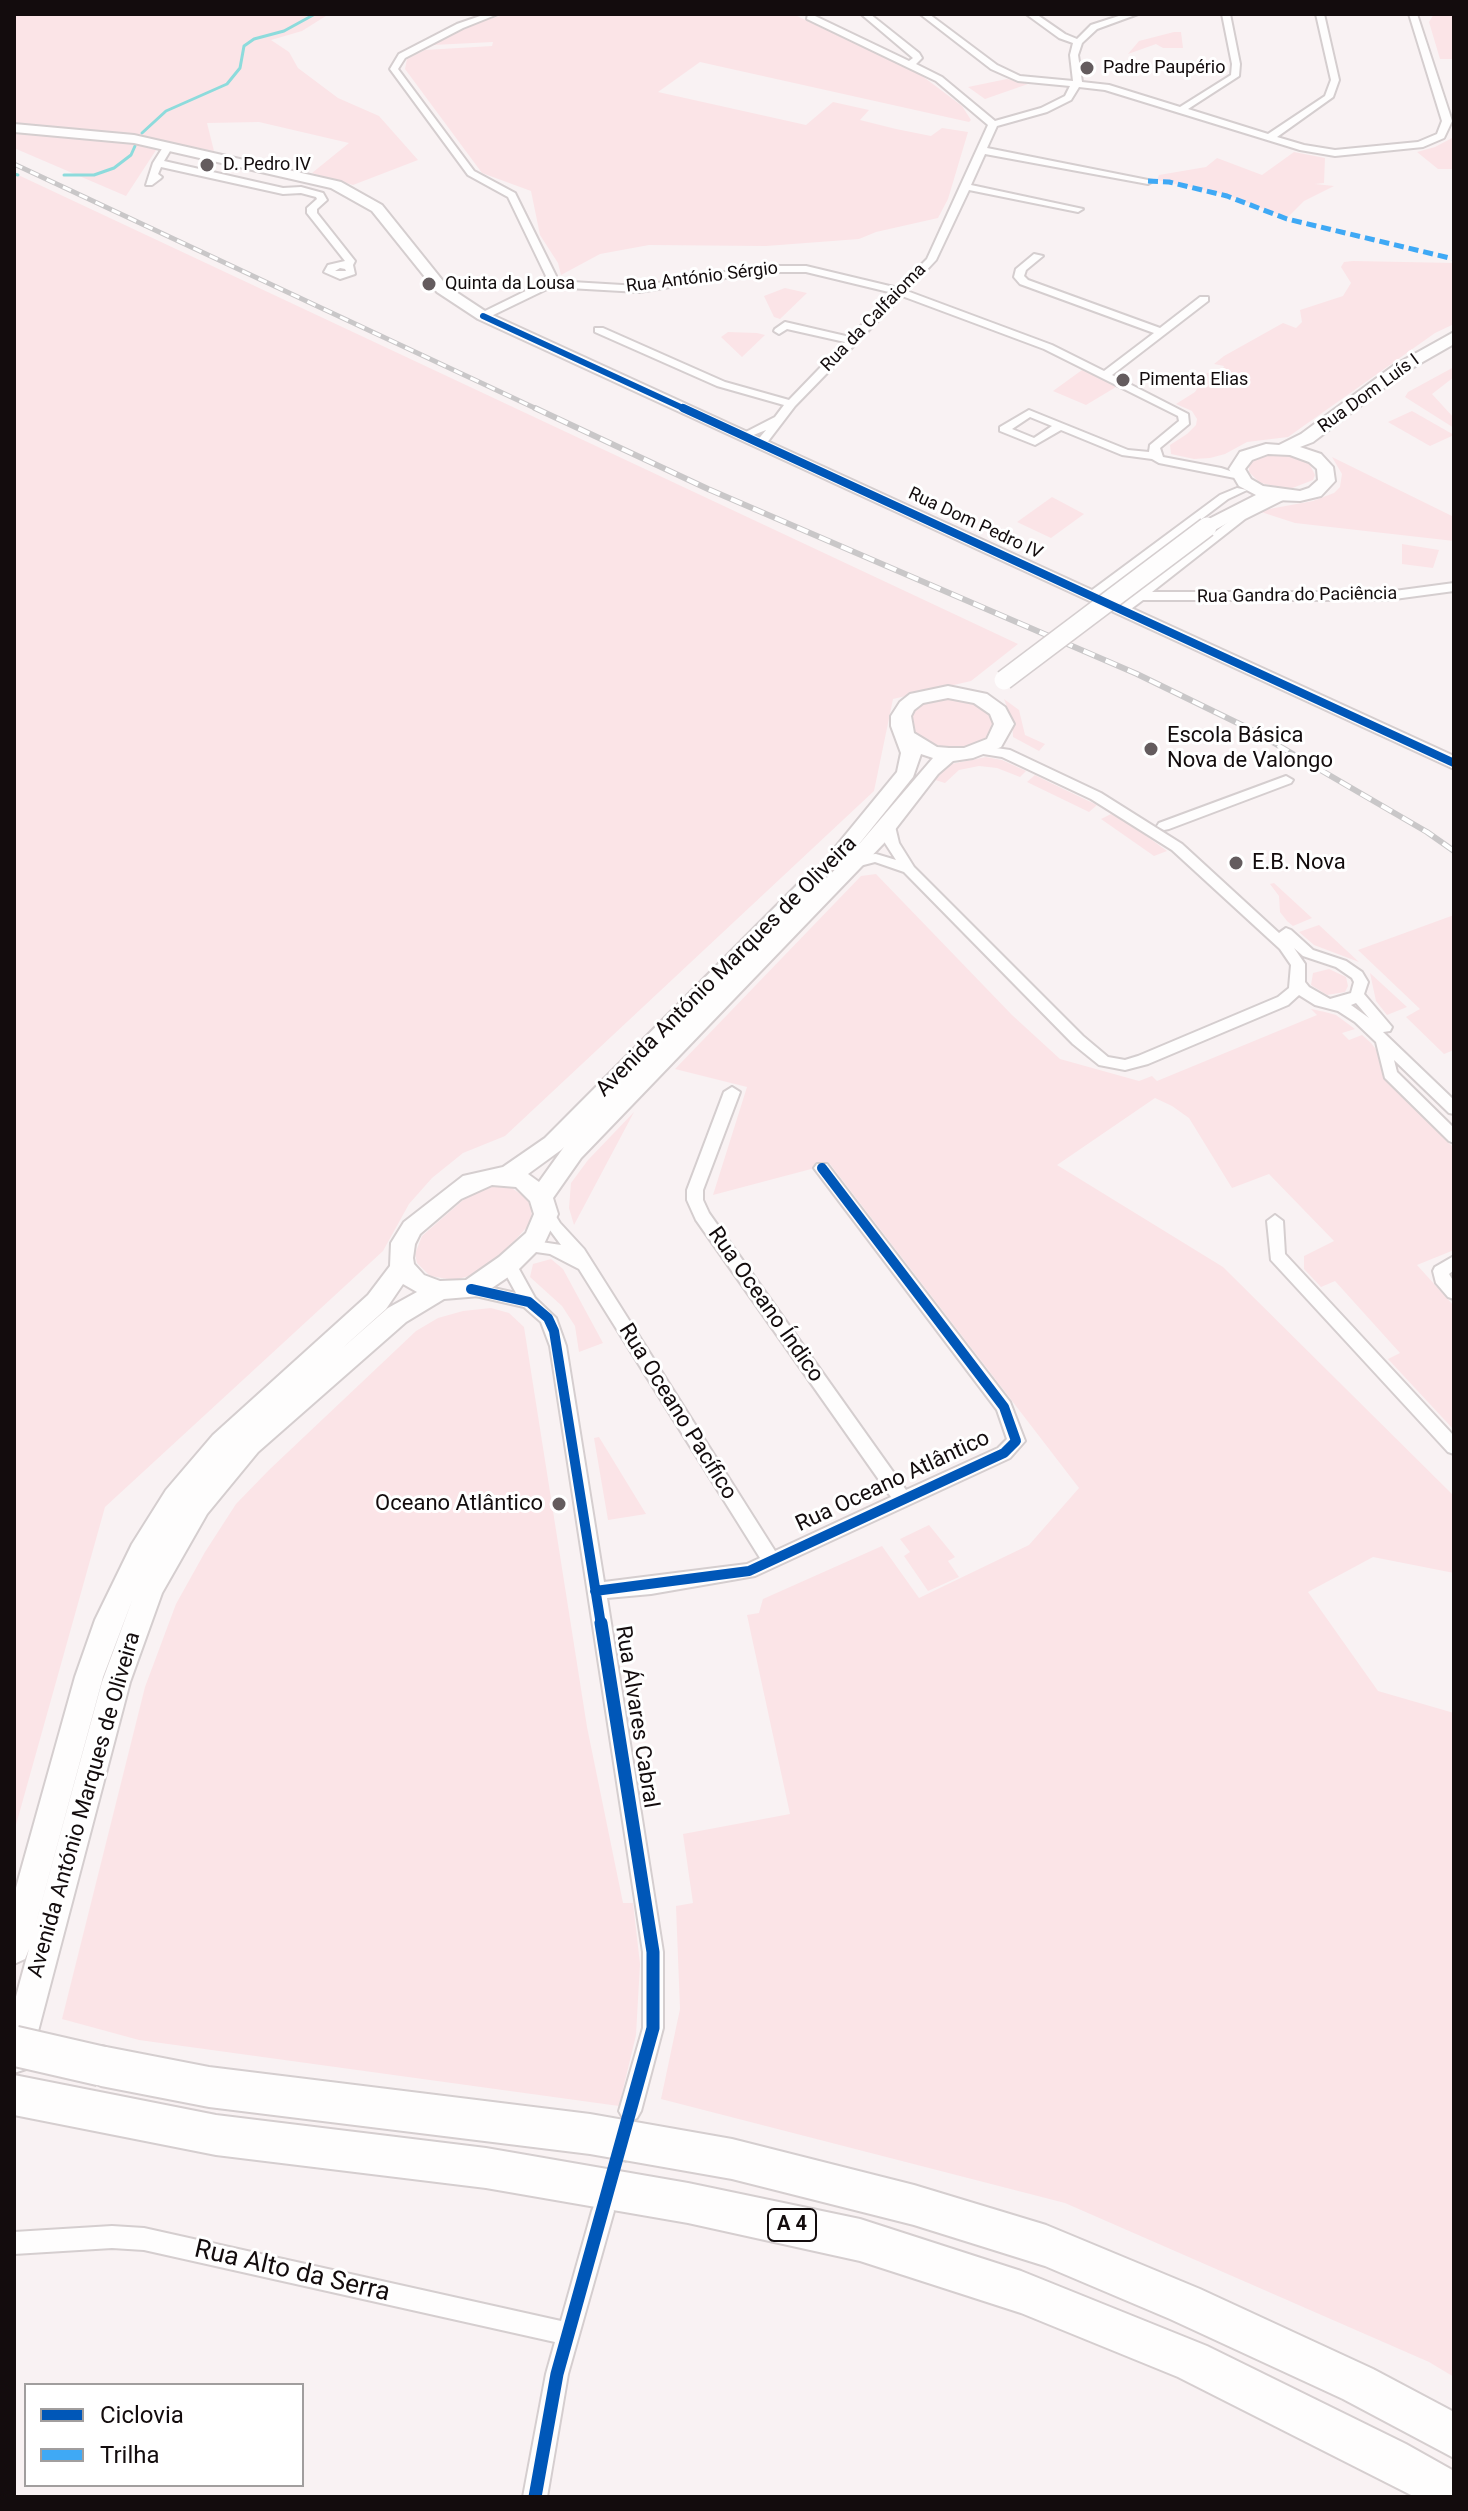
<!DOCTYPE html>
<html>
<head>
<meta charset="utf-8">
<style>
  body { margin:0 }
  #map { position:relative; width:1468px; height:2511px; overflow:hidden; background:#f9f2f3; font-family:Roboto,sans-serif }
  canvas { display:block }
  .frame { position:absolute; inset:0; border:16px solid #130c0d; pointer-events:none }
  .legend { position:absolute; left:24px; top:2383px; width:280px; height:104px; box-sizing:border-box; background:#fff; border:2px solid #a19e9e; margin:0; padding:10px 14px; list-style:none; font-size:24px; color:#130c0d }
  .legend li { display:flex; align-items:center; gap:16px; height:40px }
  .legend b { width:40px; border:2px solid #a19e9e }
</style>
</head>
<body>
<div id="map">
<canvas width="1468" height="2511"></canvas>
<div class="frame"></div>
<ul class="legend">
<li><b style="height:10px;background:#0057b8"></b>Ciclovia</li>
<li><b style="height:10px;background:#3fa9f5"></b>Trilha</li>
</ul>
</div>
<script>
const context = document.querySelector('canvas').getContext('2d');
context.lineJoin = 'round';
function paint(path, color) {
  context.fillStyle = color;
  context.fill(path, 'evenodd');
}
function poly(rows) {
  const path = new Path2D();
  for (const r of rows) {
    path.moveTo(r[0], r[1]);
    for (let i = 2; i < r.length; i += 2) path.lineTo(r[i], r[i + 1]);
  }
  return path;
}
function stroke(path, color, width, dash) {
  context.strokeStyle = color;
  context.lineWidth = width;
  context.lineCap = dash ? 'butt' : 'round';
  context.setLineDash(dash || []);
  context.stroke(path);
}
function write(font, color, halo, rows, align = 'center') {
  context.font = font + ' Roboto,sans-serif';
  context.lineWidth = 6;
  context.setLineDash([]);
  context.textBaseline = 'middle';
  context.strokeStyle = halo;
  context.fillStyle = color;
  for (const [text, x, y, turn = 0] of rows) {
    context.save();
    context.translate(x, y);
    context.rotate((+turn || 0) * Math.PI / 180);
    context.textAlign = isNaN(turn) ? turn : align;
    if (halo) context.strokeText(text, 0, 0);
    context.fillText(text, 0, 0);
    context.restore();
  }
}
paint(poly([
  [14,14,329,14,302,31,271,40,289,52,298,68,338,98,379,116,418,160,353,185,312,173,349,143,259,122,207,123,214,151,162,141,126,196,14,148],
  [508,14,799,14,797,16,921,75,962,106,971,120,969,122,700,62,658,92,806,125,833,102,869,110,860,120,896,129,931,136,942,128,968,132,948,199,938,218,876,232,859,239,766,246,649,245,600,254,561,275,558,263,540,235,531,191,482,173,405,69,407,59,425,50,492,46,493,42,433,45,460,26],
  [1434,14,1454,14,1454,59,1440,59,1429,22],
  [1174,32,1181,32,1183,48,1163,48,1156,44,1128,54,1139,41],
  [1007,79,1028,84,985,99,968,87],
  [1454,137,1454,169,1438,169,1417,152,1435,147],
  [1294,152,1325,158,1324,183,1315,184,1334,186,1304,201,1287,218,1227,195,1157,180,1159,175,1206,167,1217,158,1262,175],
  [14,173,1018,644,971,681,893,699,874,791,505,1136,463,1153,432,1178,409,1204,383,1251,105,1507,14,1832],
  [1353,261,1454,263,1454,324,1435,333,1288,437,1247,442,1225,454,1210,458,1194,459,1171,454,1170,445,1187,434,1196,425,1197,419,1192,411,1176,404,1195,392,1207,373,1222,371,1224,366,1214,364,1224,356,1283,323,1296,328,1302,322,1300,310,1343,296,1351,283,1341,267,1344,262],
  [785,288,807,293,780,319,774,317,764,296],
  [728,332,757,333,765,335,742,357,721,337],
  [1454,367,1454,377,1432,394,1454,418,1454,428,1405,397,1408,392],
  [1082,370,1099,378,1116,387,1086,405,1053,391],
  [1412,411,1454,435,1430,446,1388,422],
  [1270,454,1291,456,1309,463,1315,475,1313,480,1290,489,1260,483,1249,472,1249,466,1253,460],
  [1332,457,1454,517,1454,541,1295,523,1258,511,1313,501,1334,493,1340,487,1342,474],
  [1052,497,1084,514,1051,538,1017,522],
  [1402,544,1439,550,1433,568,1402,564],
  [950,697,977,703,993,718,990,735,982,742,971,747,943,749,929,745,910,732,908,715,924,701],
  [1004,699,1019,710,1025,735,1045,744,1039,751,1013,737,1012,720],
  [986,757,1002,760,1026,771,1020,777,997,768,979,766,959,770,945,783,932,779,951,764],
  [1035,775,1053,784,1097,805,1089,812,1027,782],
  [1111,814,1133,826,1167,851,1154,856,1101,819],
  [876,874,1012,1015,1060,1059,1139,1081,1152,1076,1157,1081,1317,1015,1311,1009,1325,1012,1336,1015,1355,1029,1342,1033,1349,1040,1362,1035,1371,1043,1379,1053,1386,1076,1396,1086,1393,1088,1454,1148,1454,1250,1417,1265,1454,1306,1454,1430,1388,1359,1400,1353,1335,1281,1321,1287,1304,1269,1304,1256,1334,1241,1269,1174,1232,1188,1189,1118,1172,1106,1155,1098,1057,1165,1223,1267,1454,1496,1454,1573,1373,1557,1308,1592,1378,1691,1454,1713,1454,2377,1429,2362,1065,2203,661,2099,680,2009,676,1906,693,1903,683,1834,790,1814,747,1615,759,1613,763,1599,882,1546,919,1598,1029,1545,1079,1488,830,1164,713,1195,747,1087,675,1069,861,876],
  [1274,883,1312,918,1293,926,1287,921,1280,912,1279,896,1270,884],
  [1454,915,1454,1050,1444,1054,1406,1017,1420,1009,1358,950],
  [1319,925,1359,962,1314,945,1299,932],
  [1329,969,1346,977,1348,986,1345,992,1327,995,1311,985,1313,973],
  [1370,973,1407,1007,1387,1015,1376,1001],
  [634,1112,574,1225,569,1208,571,1183,588,1160],
  [492,1185,512,1188,530,1201,532,1217,527,1227,498,1259,477,1274,454,1280,430,1276,417,1263,415,1254,422,1236,471,1193],
  [551,1259,563,1269,603,1343,579,1352,575,1326,562,1306,530,1277,533,1264],
  [491,1308,509,1313,524,1327,587,1727,623,1903,633,1903,640,1964,636,2035,619,2106,139,2040,62,2019,145,1687,176,1604,205,1552,236,1504,269,1470,416,1331,438,1318,463,1311],
  [599,1437,646,1514,608,1520,594,1438],
  [929,1525,955,1557,948,1561,959,1577,928,1591,904,1556,910,1552,900,1539]
]), '#fbe4e7');
stroke(poly([
  [142,133,166,111,227,84,240,68,244,46,254,39,284,31,315,14],
  [14,174,18,175],
  [64,175,94,175,114,168,131,155,135,146]
]), '#8ddbdc', 3);
stroke(poly([
  [608,2190,622,2139]
]), '#d6d0d0', 21, [21, 10]);
const street = poly([
  [486,14,498,14,463,28,405,58,398,69,474,171,515,193,556,276,555,281,639,286,762,266,806,266,898,288,927,259,988,125,936,81,807,19,808,14,817,14,815,16,909,61,913,58,861,14,870,14,919,53,922,58,916,64,942,77,995,121,1041,108,1065,96,1070,86,1018,81,991,69,920,14,929,14,997,65,1020,76,1073,81,1070,55,1073,43,1059,38,1026,14,1036,14,1065,34,1077,39,1091,25,1125,14,1138,14,1097,29,1082,43,1078,55,1082,82,1109,85,1180,107,1231,75,1232,64,1222,14,1230,14,1240,64,1239,76,1188,109,1268,134,1325,96,1331,80,1316,14,1324,14,1339,80,1333,97,1277,137,1304,145,1335,150,1418,142,1437,134,1442,121,1409,14,1417,14,1452,121,1444,138,1423,147,1335,156,1300,150,1105,90,1079,87,1071,100,1047,112,997,126,987,148,1153,181,1148,184,985,154,971,185,1083,209,1078,212,969,190,936,260,907,291,1052,345,1104,371,1154,333,1020,284,1014,277,1016,269,1034,254,1043,256,1026,270,1024,276,1028,280,1160,328,1200,297,1208,297,1208,301,1112,375,1188,414,1189,424,1160,448,1163,457,1221,468,1245,476,1245,480,1159,463,1152,459,1122,455,1061,430,1035,445,1000,431,1000,427,1029,410,1128,450,1149,452,1150,445,1179,421,1178,416,1044,349,902,296,795,406,766,444,762,445,756,442,766,430,746,438,740,435,775,417,784,405,717,386,595,332,595,328,603,328,725,382,789,400,845,342,787,329,779,334,774,331,775,329,785,322,850,337,893,293,806,272,762,272,639,292,551,287,487,318,479,318,479,314,544,282,546,276,508,197,468,175,390,69,399,54,457,24,486,14],
  [1030,417,1052,426,1034,438,1012,429,1030,417],
  [168,143,173,146,164,161,283,188,301,187,323,193,327,200,317,209,317,213,355,261,353,265,355,274,340,279,324,272,328,265,345,261,307,213,307,208,317,199,316,197,301,193,283,194,161,167,158,174,162,177,160,179,152,185,146,185,153,163,165,144,168,143],
  [340,268,345,269,346,271,335,271,340,268],
  [1237,488,1247,490,1228,499,1096,599,1088,599,1088,593,1220,495,1237,488],
  [1283,493,1289,496,1287,498,1245,519,1152,592,1387,592,1454,583,1454,591,1387,600,1143,600,1127,612,1119,612,1119,606,1237,515,1283,493],
  [982,746,1010,750,1101,793,1182,844,1279,933,1286,928,1291,930,1313,950,1346,961,1362,972,1368,982,1364,994,1392,1027,1390,1031,1383,1032,1454,1100,1454,1114,1449,1113,1394,1060,1397,1072,1454,1128,1454,1143,1449,1141,1385,1078,1376,1042,1355,1022,1338,1011,1315,1005,1299,995,1288,1005,1148,1064,1125,1070,1099,1065,1073,1044,904,872,875,862,852,868,847,867,847,861,862,855,876,854,896,860,885,843,882,825,884,822,894,822,899,843,914,867,1083,1036,1108,1057,1125,1060,1138,1056,1278,997,1289,988,1291,965,1280,949,1172,850,1091,799,1002,757,977,753,977,747,982,746],
  [1294,948,1303,956,1336,967,1352,978,1354,982,1351,993,1330,999,1309,987,1305,982,1305,964,1294,948],
  [1356,1003,1369,1018,1351,1005,1356,1003],
  [1286,776,1293,780,1291,783,1169,829,1164,830,1157,826,1159,823,1286,776],
  [732,1087,740,1092,703,1190,703,1200,709,1213,906,1490,998,1448,1007,1439,997,1410,817,1172,814,1168,817,1164,827,1164,1010,1402,1025,1441,1010,1458,755,1576,651,1594,607,1598,663,1952,663,2028,641,2111,637,2118,630,2122,623,2118,619,2111,643,2028,643,1952,550,1346,541,1322,524,1307,471,1295,465,1293,463,1289,465,1285,471,1283,516,1293,500,1264,502,1260,508,1258,514,1260,535,1298,556,1318,566,1346,604,1582,747,1564,760,1558,579,1269,550,1254,522,1250,520,1246,522,1242,528,1240,561,1245,538,1214,546,1208,552,1210,560,1223,584,1249,775,1551,891,1497,696,1220,687,1200,687,1190,724,1092,732,1087],
  [1275,1215,1283,1221,1285,1254,1454,1436,1454,1454,1448,1452,1271,1260,1267,1221,1275,1215],
  [1454,1256,1454,1270,1449,1274,1454,1282,1454,1299,1448,1297,1436,1283,1433,1271,1435,1267,1454,1256],
  [603,2200,611,2203,614,2211,568,2374,547,2497,523,2497,546,2374,555,2342,144,2250,112,2248,14,2254,14,2232,112,2226,144,2228,561,2321,592,2211,595,2203,603,2200]
]);
const secondary = poly([
  [14,124,134,135,341,182,382,205,447,286,488,313,1454,756,1454,769,478,319,437,292,372,211,331,188,134,143,14,132,14,124],
  [1454,332,1454,344,1405,372,1313,442,1300,447,1321,454,1333,467,1335,481,1321,496,1300,501,1275,500,1256,507,1213,531,1201,531,1198,527,1201,523,1256,495,1239,486,1229,469,1240,452,1266,444,1279,445,1301,434,1393,366,1454,332],
  [1268,454,1290,455,1309,462,1317,469,1318,480,1309,488,1300,491,1263,486,1251,479,1245,469,1252,460,1268,454],
  [948,686,987,694,1005,707,1014,724,1001,747,973,758,953,761,938,774,887,840,581,1158,553,1198,558,1214,544,1244,517,1271,480,1296,444,1299,406,1322,258,1452,207,1514,162,1593,130,1682,31,2058,26,2069,14,2073,14,2004,29,1949,25,1959,14,1964,14,1895,75,1677,95,1620,132,1544,166,1490,213,1435,368,1295,390,1266,391,1243,404,1222,463,1176,503,1167,545,1138,805,877,819,877,822,883,849,855,836,855,833,850,897,772,901,753,891,726,891,716,900,702,910,694,948,686],
  [948,698,974,703,990,714,994,724,987,739,964,748,949,748,937,747,914,733,911,716,914,710,923,703,948,698],
  [921,754,933,758,855,849,913,777,921,754],
  [564,1147,539,1182,528,1174,561,1150,564,1147],
  [492,1185,516,1187,530,1201,534,1214,526,1233,499,1257,466,1280,440,1281,424,1275,414,1264,413,1258,415,1244,420,1234,461,1199,492,1185],
  [403,1284,417,1292,388,1308,339,1351,386,1309,403,1284],
  [133,1598,102,1682,31,1941,103,1677,133,1598]
]);
const highway = poly([
  [101,2046,209,2067,590,2114,732,2139,914,2185,1046,2225,1200,2289,1373,2369,1454,2412,1454,2458,1343,2399,1170,2319,1045,2266,914,2225,732,2179,590,2154,209,2107,101,2086,87,2080,81,2066,87,2052,101,2046],
  [14,2075,216,2115,486,2148,688,2183,860,2219,1021,2271,1207,2346,1406,2444,1454,2471,1454,2497,1415,2497,1178,2377,1021,2313,860,2261,688,2223,486,2188,216,2155,14,2115,14,2075]
]);
stroke(street, '#d5cecf', 4);
stroke(secondary, '#d5cecf', 4);
stroke(highway, '#d5cecf', 4);
paint(street, '#fefdfd');
paint(secondary, '#fefdfd');
paint(highway, '#fefdfd');
const railFar1 = poly([
  [14,164,539,410]
]);
const rail = poly([
  [535,408,708,489,1137,674,1250,729,1427,832,1454,851]
]);
stroke(railFar1, '#c9c7c8', 5);
stroke(rail, '#c9c7c8', 6);
stroke(railFar1, '#fff', 3, [9]);
stroke(rail, '#fff', 4, [12]);
const secondaryBridge = poly([
  [1004,680,1207,527]
]);
const highwayBridge = poly([
  [14,2046,101,2066]
]);
stroke(secondaryBridge, '#d5cecf', 22, []);
stroke(highwayBridge, '#d5cecf', 43, []);
stroke(secondaryBridge, '#fefdfd', 19);
stroke(highwayBridge, '#fefdfd', 39);
stroke(poly([
  [1148,181,1169,182,1227,196,1287,219,1454,259]
]), '#3fa9f5', 5, [10, 5]);
stroke(poly([
  [483,316,687,410]
]), '#0057b8', 6);
stroke(poly([
  [683,408,1454,763]
]), '#0057b8', 8);
stroke(poly([
  [471,1289,529,1302,548,1318,554,1331,601,1625],
  [595,1591,749,1571,1004,1453,1016,1441,1004,1407,822,1168]
]), '#0057b8', 10);
stroke(poly([
  [535,2497,557,2374,653,2028,653,1952,601,1623]
]), '#0057b8', 13);
for (const [x, y, r, color] of [
  [1087,68,8,"#645c5e"],
  [207,165,8,"#645c5e"],
  [429,284,8,"#645c5e"],
  [1123,380,8,"#645c5e"],
  [1151,749,8,"#645c5e"],
  [1236,863,8,"#645c5e"],
  [559,1504,8,"#645c5e"]
]) {
  const dot = new Path2D();
  dot.arc(x, y, r, 0, 2 * Math.PI);
  context.fillStyle = color;
  context.fill(dot);
  stroke(dot, '#fff', 3);
}
write('18px', '#130c0d', '#fff', [
  ["Padre Paupério",1103,68],
  ["D. Pedro IV",223,165],
  ["Quinta da Lousa",445,284],
  ["Pimenta Elias",1139,380]
], 'left');
write('18px', '#130c0d', '#fff', [
  ["Rua António Sérgio",702,278,-7],
  ["Rua da Calfaioma",874,318,-46],
  ["Rua Dom Luís I",1369,394,-36],
  ["Rua Dom Pedro IV",975,524,25],
  ["Rua Gandra do Paciência",1297,596,-1]
]);
for (const [x, y, w] of [
  [792,2225,48]
]) {
  const box = new Path2D();
  box.roundRect(x - w / 2, y - 16, w, 32, 6);
  context.fillStyle = '#fff';
  context.fill(box);
  stroke(box, '#130c0d', 2);
}
write('bold 20px', '#130c0d', null, [
  ["A 4",792,2225]
]);
write('22px', '#130c0d', '#fff', [
  ["Escola Básica",1167,736],
  ["Nova de Valongo",1167,761],
  ["E.B. Nova",1252,863],
  ["Oceano Atlântico",543,1504,"right"]
], 'left');
write('22px', '#130c0d', '#fff', [
  ["Avenida António Marques de Oliveira",727,967,-45],
  ["Rua Oceano Índico",765,1305,55],
  ["Rua Oceano Pacífico",677,1412,58],
  ["Rua Oceano Atlântico",893,1482,-25],
  ["Rua Álvares Cabral",636,1717,81],
  ["Avenida António Marques de Oliveira",85,1805,-74]
]);
write('26px', '#130c0d', '#fff', [
  ["Rua Alto da Serra",292,2272,13]
]);
</script>
</body>
</html>
